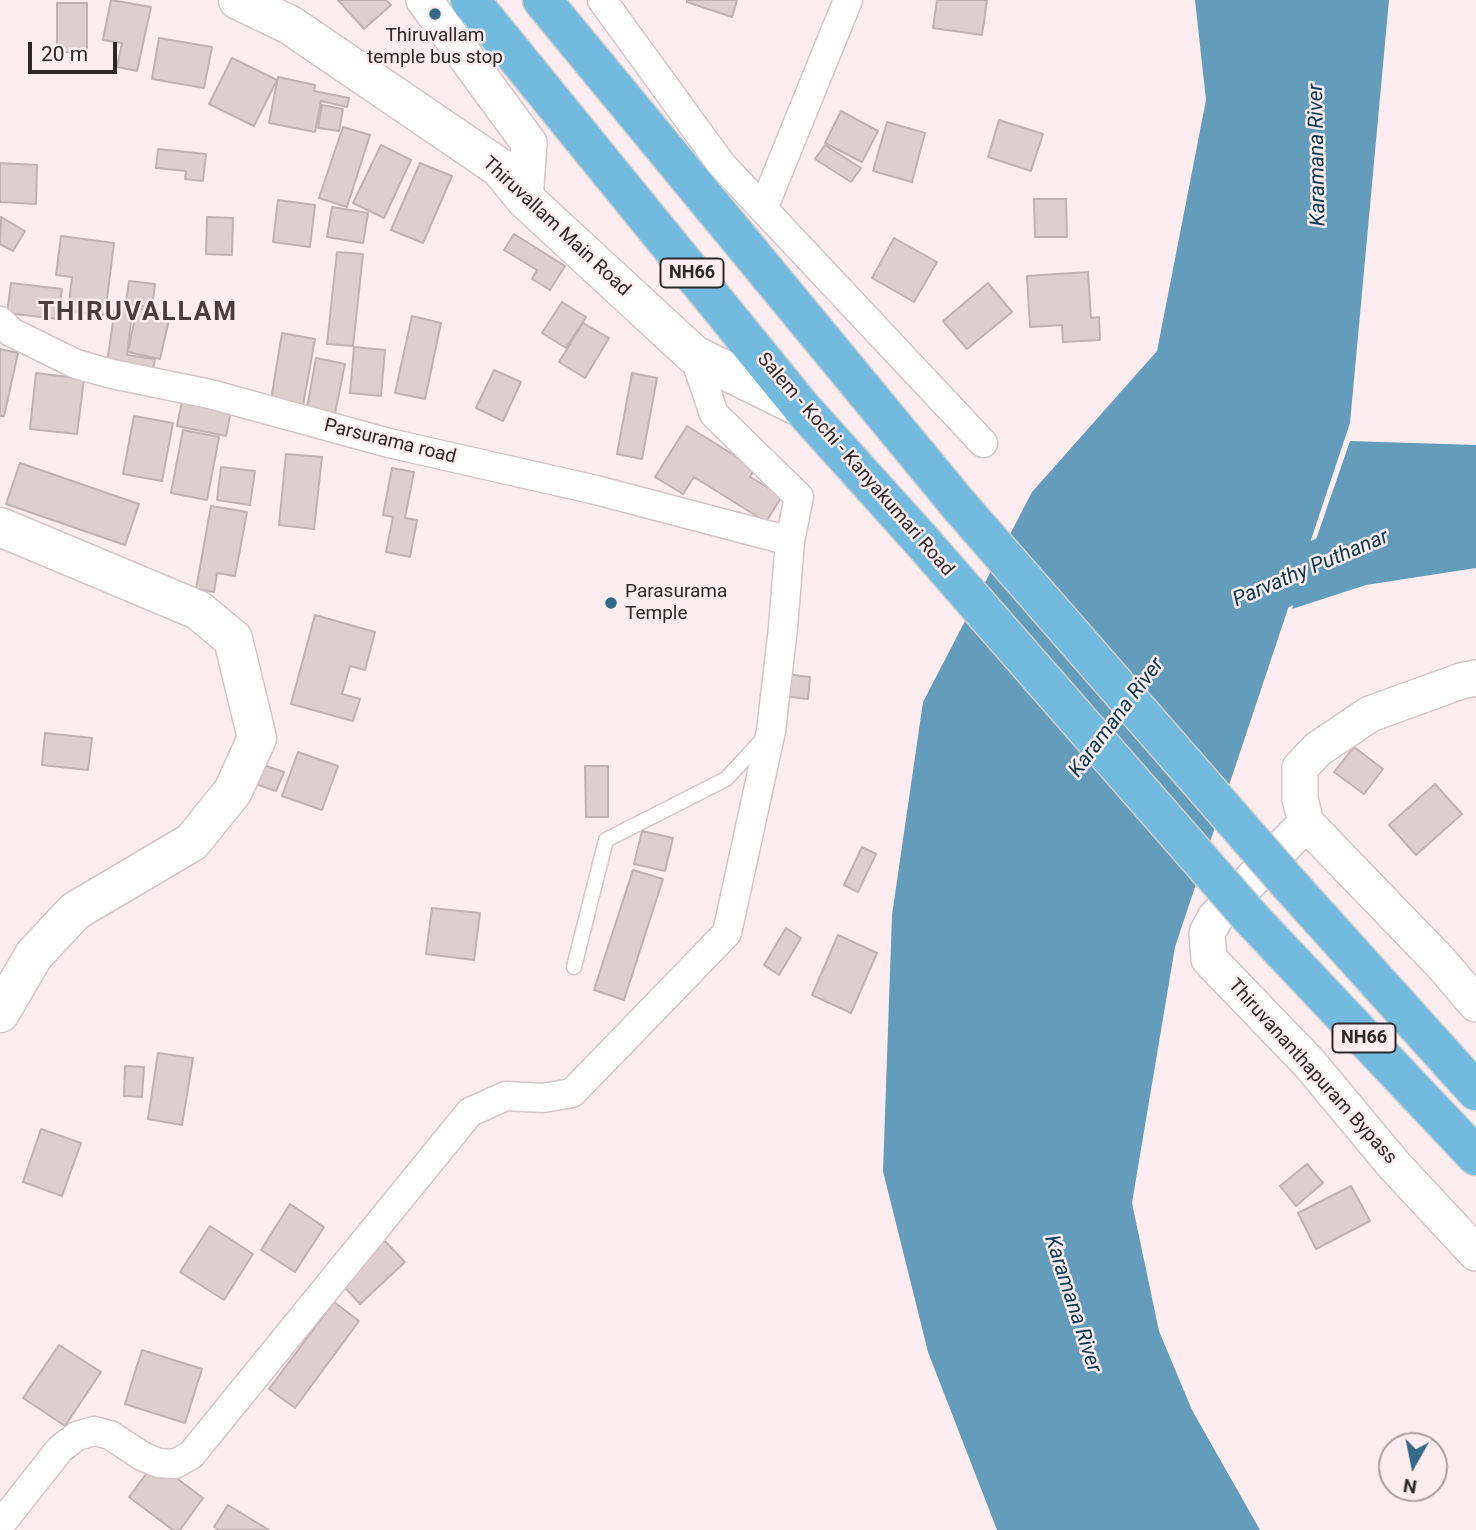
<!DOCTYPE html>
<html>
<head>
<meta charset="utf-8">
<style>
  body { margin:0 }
  #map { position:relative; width:1476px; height:1530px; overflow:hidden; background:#fdedf0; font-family:Roboto,sans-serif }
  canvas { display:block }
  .north { position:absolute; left:1378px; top:1432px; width:70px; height:70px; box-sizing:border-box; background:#fdedf0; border:2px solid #aa9ea0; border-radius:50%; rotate:189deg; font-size:19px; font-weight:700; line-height:28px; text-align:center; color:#2d2728 }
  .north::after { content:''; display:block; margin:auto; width:24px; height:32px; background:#336a85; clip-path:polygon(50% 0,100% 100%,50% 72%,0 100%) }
  .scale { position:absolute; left:28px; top:42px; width:89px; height:32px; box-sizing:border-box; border:4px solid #2d2728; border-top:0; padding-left:9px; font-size:21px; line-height:24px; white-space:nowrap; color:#2d2728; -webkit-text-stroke:5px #fdedf0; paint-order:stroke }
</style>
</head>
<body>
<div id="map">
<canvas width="1476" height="1530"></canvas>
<div class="north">N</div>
<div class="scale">20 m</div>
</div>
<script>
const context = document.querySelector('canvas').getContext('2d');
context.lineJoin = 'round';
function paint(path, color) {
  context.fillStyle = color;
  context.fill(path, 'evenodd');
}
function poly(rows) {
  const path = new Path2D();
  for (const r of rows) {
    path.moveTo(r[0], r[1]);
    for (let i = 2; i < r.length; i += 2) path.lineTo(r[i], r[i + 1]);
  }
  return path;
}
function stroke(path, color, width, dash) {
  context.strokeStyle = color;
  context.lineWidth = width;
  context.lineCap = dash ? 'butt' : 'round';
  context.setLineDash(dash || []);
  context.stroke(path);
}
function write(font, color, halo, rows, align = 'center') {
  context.font = font + ' Roboto,sans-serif';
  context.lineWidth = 5;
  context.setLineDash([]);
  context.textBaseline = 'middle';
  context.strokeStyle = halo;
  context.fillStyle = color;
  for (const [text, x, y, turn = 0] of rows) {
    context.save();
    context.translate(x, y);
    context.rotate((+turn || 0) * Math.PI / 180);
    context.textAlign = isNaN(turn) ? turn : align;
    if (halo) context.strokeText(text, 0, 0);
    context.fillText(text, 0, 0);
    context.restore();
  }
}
paint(poly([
  [1195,0,1389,0,1350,423,1175,947,1132,1203,1159,1331,1192,1410,1260,1530,997,1530,928,1352,883,1171,892,915,923,702,1032,492,1157,351,1206,100],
  [1350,441,1476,445,1476,568,1366,585,1292,609]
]), '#649dbb');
stroke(poly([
  [1233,603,1399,531,1476,523]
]), '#649dbb', 52);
const building = poly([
  [111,0,151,7,137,71,117,67,122,43,103,40,111,0],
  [338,0,386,0,391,5,364,29,338,0],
  [687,0,737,0,732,17,687,2,687,0],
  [937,0,987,0,982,35,933,28,937,0],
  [57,3,87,3,87,52,57,52,57,3],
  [159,38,212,47,204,88,152,79,159,38],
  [232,58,277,80,254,126,209,104,232,58],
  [278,77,315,85,314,91,349,98,347,107,321,101,315,132,269,123,278,77],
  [322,105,343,109,339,131,318,128,322,105],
  [841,111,878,131,862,162,825,143,841,111],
  [999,120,1043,134,1031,171,988,157,999,120],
  [887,122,925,133,912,182,873,171,887,122],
  [343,127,370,135,347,207,319,198,343,127],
  [381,145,411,160,384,218,353,203,381,145],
  [825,145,861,168,851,182,815,159,825,145],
  [158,149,206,154,203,181,185,179,186,171,156,168,158,149],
  [0,163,37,165,36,204,0,202,0,163],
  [420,163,452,176,423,243,391,230,420,163],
  [1034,199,1066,199,1067,237,1035,237,1034,199],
  [278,200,315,205,310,247,273,242,278,200],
  [332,207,368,213,363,243,327,237,332,207],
  [1,217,25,231,13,251,0,244,1,217],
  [207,217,233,218,232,255,206,254,207,217],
  [514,234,565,266,550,290,532,279,537,270,504,250,514,234],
  [61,236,114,243,105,315,68,311,72,277,56,275,61,236],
  [894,238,937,262,914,302,872,278,894,238],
  [337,252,363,254,353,346,327,344,337,252],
  [1088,272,1091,318,1099,317,1100,340,1063,342,1062,325,1030,327,1027,276,1088,272],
  [129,281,155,284,152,308,133,305,127,355,155,359,152,376,106,370,116,301,126,303,129,281],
  [11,283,62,289,58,319,7,313,11,283],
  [988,283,1012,312,967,349,943,321,988,283],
  [562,302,586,317,566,348,542,333,562,302],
  [137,308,170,315,160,359,128,352,137,308],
  [412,316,441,323,425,399,395,393,412,316],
  [583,323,609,338,585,378,559,362,583,323],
  [282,333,315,339,303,405,271,400,282,333],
  [354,347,385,350,381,396,350,393,354,347],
  [0,349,18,353,4,416,0,416,0,349],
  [316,358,345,364,335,413,307,408,316,358],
  [494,370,521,382,503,421,476,408,494,370],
  [36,373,84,379,77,434,30,429,36,373],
  [632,373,657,378,642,459,617,454,632,373],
  [183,396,232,406,226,436,177,426,183,396],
  [134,416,173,423,162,481,123,474,134,416],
  [687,426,755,468,750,477,782,496,766,522,694,477,683,494,655,477,687,426],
  [183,430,219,437,207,500,171,493,183,430],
  [286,454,322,457,314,529,279,525,286,454],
  [20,463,139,504,125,545,6,504,20,463],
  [221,467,255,471,250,505,217,500,221,467],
  [392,468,414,472,405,518,417,520,410,557,386,552,393,517,383,515,392,468],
  [211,506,247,512,235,576,217,573,214,592,196,589,211,506],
  [315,615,375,632,365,670,350,666,342,694,360,699,353,721,291,704,315,615],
  [786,674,810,677,808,699,783,696,786,674],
  [45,733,92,738,88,770,42,765,45,733],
  [1354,747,1383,769,1364,794,1334,772,1354,747],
  [298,752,338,766,322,810,282,796,298,752],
  [260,764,284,772,276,791,253,783,260,764],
  [585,766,608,766,608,817,586,817,585,766],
  [1435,784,1462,814,1416,855,1389,825,1435,784],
  [642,831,673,838,665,871,634,864,642,831],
  [862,847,876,854,858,892,844,885,862,847],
  [633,870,663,879,624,1000,594,990,633,870],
  [432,908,480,913,474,960,426,954,432,908],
  [786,928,801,938,779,975,764,965,786,928],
  [838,935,877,953,851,1013,812,995,838,935],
  [158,1053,193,1058,182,1125,148,1119,158,1053],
  [125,1066,144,1067,142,1097,124,1096,125,1066],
  [41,1129,81,1143,62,1196,23,1182,41,1129],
  [1307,1164,1323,1183,1296,1206,1280,1186,1307,1164],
  [1351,1186,1370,1221,1316,1249,1298,1213,1351,1186],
  [290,1204,324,1227,295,1272,261,1250,290,1204],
  [210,1226,253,1254,224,1300,180,1272,210,1226],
  [383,1239,405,1262,360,1304,339,1281,383,1239],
  [334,1302,359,1321,295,1408,269,1389,334,1302],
  [59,1345,101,1372,65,1426,23,1398,59,1345],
  [142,1350,202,1369,185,1423,125,1404,142,1350],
  [155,1462,203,1498,180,1530,173,1530,129,1497,155,1462],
  [228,1505,269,1530,219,1530,214,1527,228,1505]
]);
paint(building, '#ddced0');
stroke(building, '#c0b1b4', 2);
const service = poly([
  [574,967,606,840,726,779,765,737]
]);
const minor = poly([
  [602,0,722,165,983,443],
  [763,209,848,0],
  [0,321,11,332,76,364,112,374,210,394,389,443,596,490,790,541],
  [0,1525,60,1449,77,1436,94,1431,110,1435,142,1456,158,1463,175,1464,191,1455,470,1112,506,1096,543,1098,572,1093,727,933,771,731,783,628,790,541,799,497,714,414,694,355]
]);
const tertiary = poly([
  [424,0,529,143,525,199],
  [1476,678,1461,681,1370,714,1318,749,1300,768,1300,799,1306,823,1442,964,1476,1004],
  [1306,823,1215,918,1207,933,1209,959,1310,1064,1394,1165,1476,1253]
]);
const secondary = poly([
  [238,0,290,25,500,168,525,199,694,355,802,408],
  [0,527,198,610,233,639,257,738,233,791,192,842,75,911,34,955,0,1013]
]);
const trunk = poly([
  [470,0,802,408,921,540],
  [542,0,958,504],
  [1291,886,1476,1091],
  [1252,919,1476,1156]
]);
stroke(service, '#d4c5c8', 17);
stroke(minor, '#d4c5c8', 31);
stroke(tertiary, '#d4c5c8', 38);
stroke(secondary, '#d4c5c8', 41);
stroke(trunk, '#d1cfd0', 41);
stroke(service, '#fff', 14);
stroke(minor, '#fff', 28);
stroke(tertiary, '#fff', 35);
stroke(secondary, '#fff', 38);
stroke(trunk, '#72bade', 38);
const trunkBridge = poly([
  [958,504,1291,886],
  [921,540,1252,919]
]);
stroke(trunkBridge, '#d1cfd0', 41, []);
stroke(trunkBridge, '#72bade', 38);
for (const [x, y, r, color] of [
  [435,14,7,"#336a85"],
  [611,603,7,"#336a85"]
]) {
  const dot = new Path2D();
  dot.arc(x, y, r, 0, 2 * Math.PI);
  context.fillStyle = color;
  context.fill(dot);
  stroke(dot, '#fdedf0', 2.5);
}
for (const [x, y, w] of [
  [692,273,63],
  [1364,1038,63]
]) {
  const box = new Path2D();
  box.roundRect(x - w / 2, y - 14.5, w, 29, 5);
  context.fillStyle = '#fdedf0';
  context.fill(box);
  stroke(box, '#2d2728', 2);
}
write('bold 18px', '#2d2728', null, [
  ["NH66",692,273],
  ["NH66",1364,1038]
]);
write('19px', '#2d2728', '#fdedf0', [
  ["Thiruvallam",435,36],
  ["temple bus stop",435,58],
  ["Parasurama",625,592,"left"],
  ["Temple",625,614,"left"]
]);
write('19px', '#2d2728', '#fdedf0', [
  ["Thiruvallam Main Road",556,227,43],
  ["Parsurama road",390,442,14],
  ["Salem - Kochi - Kanyakumari Road",855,465,49],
  ["Thiruvananthapuram Bypass",1312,1072,48]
]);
write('italic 21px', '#06394f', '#fdedf0', [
  ["Karamana River",1318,155,-91],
  ["Parvathy Puthanar",1311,569,-23],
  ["Karamana River",1117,718,-53],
  ["Karamana River",1072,1304,72]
]);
context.letterSpacing = '2px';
write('bold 26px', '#493d3f', '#fdedf0', [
  ["THIRUVALLAM",138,313]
]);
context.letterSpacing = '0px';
</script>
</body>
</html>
